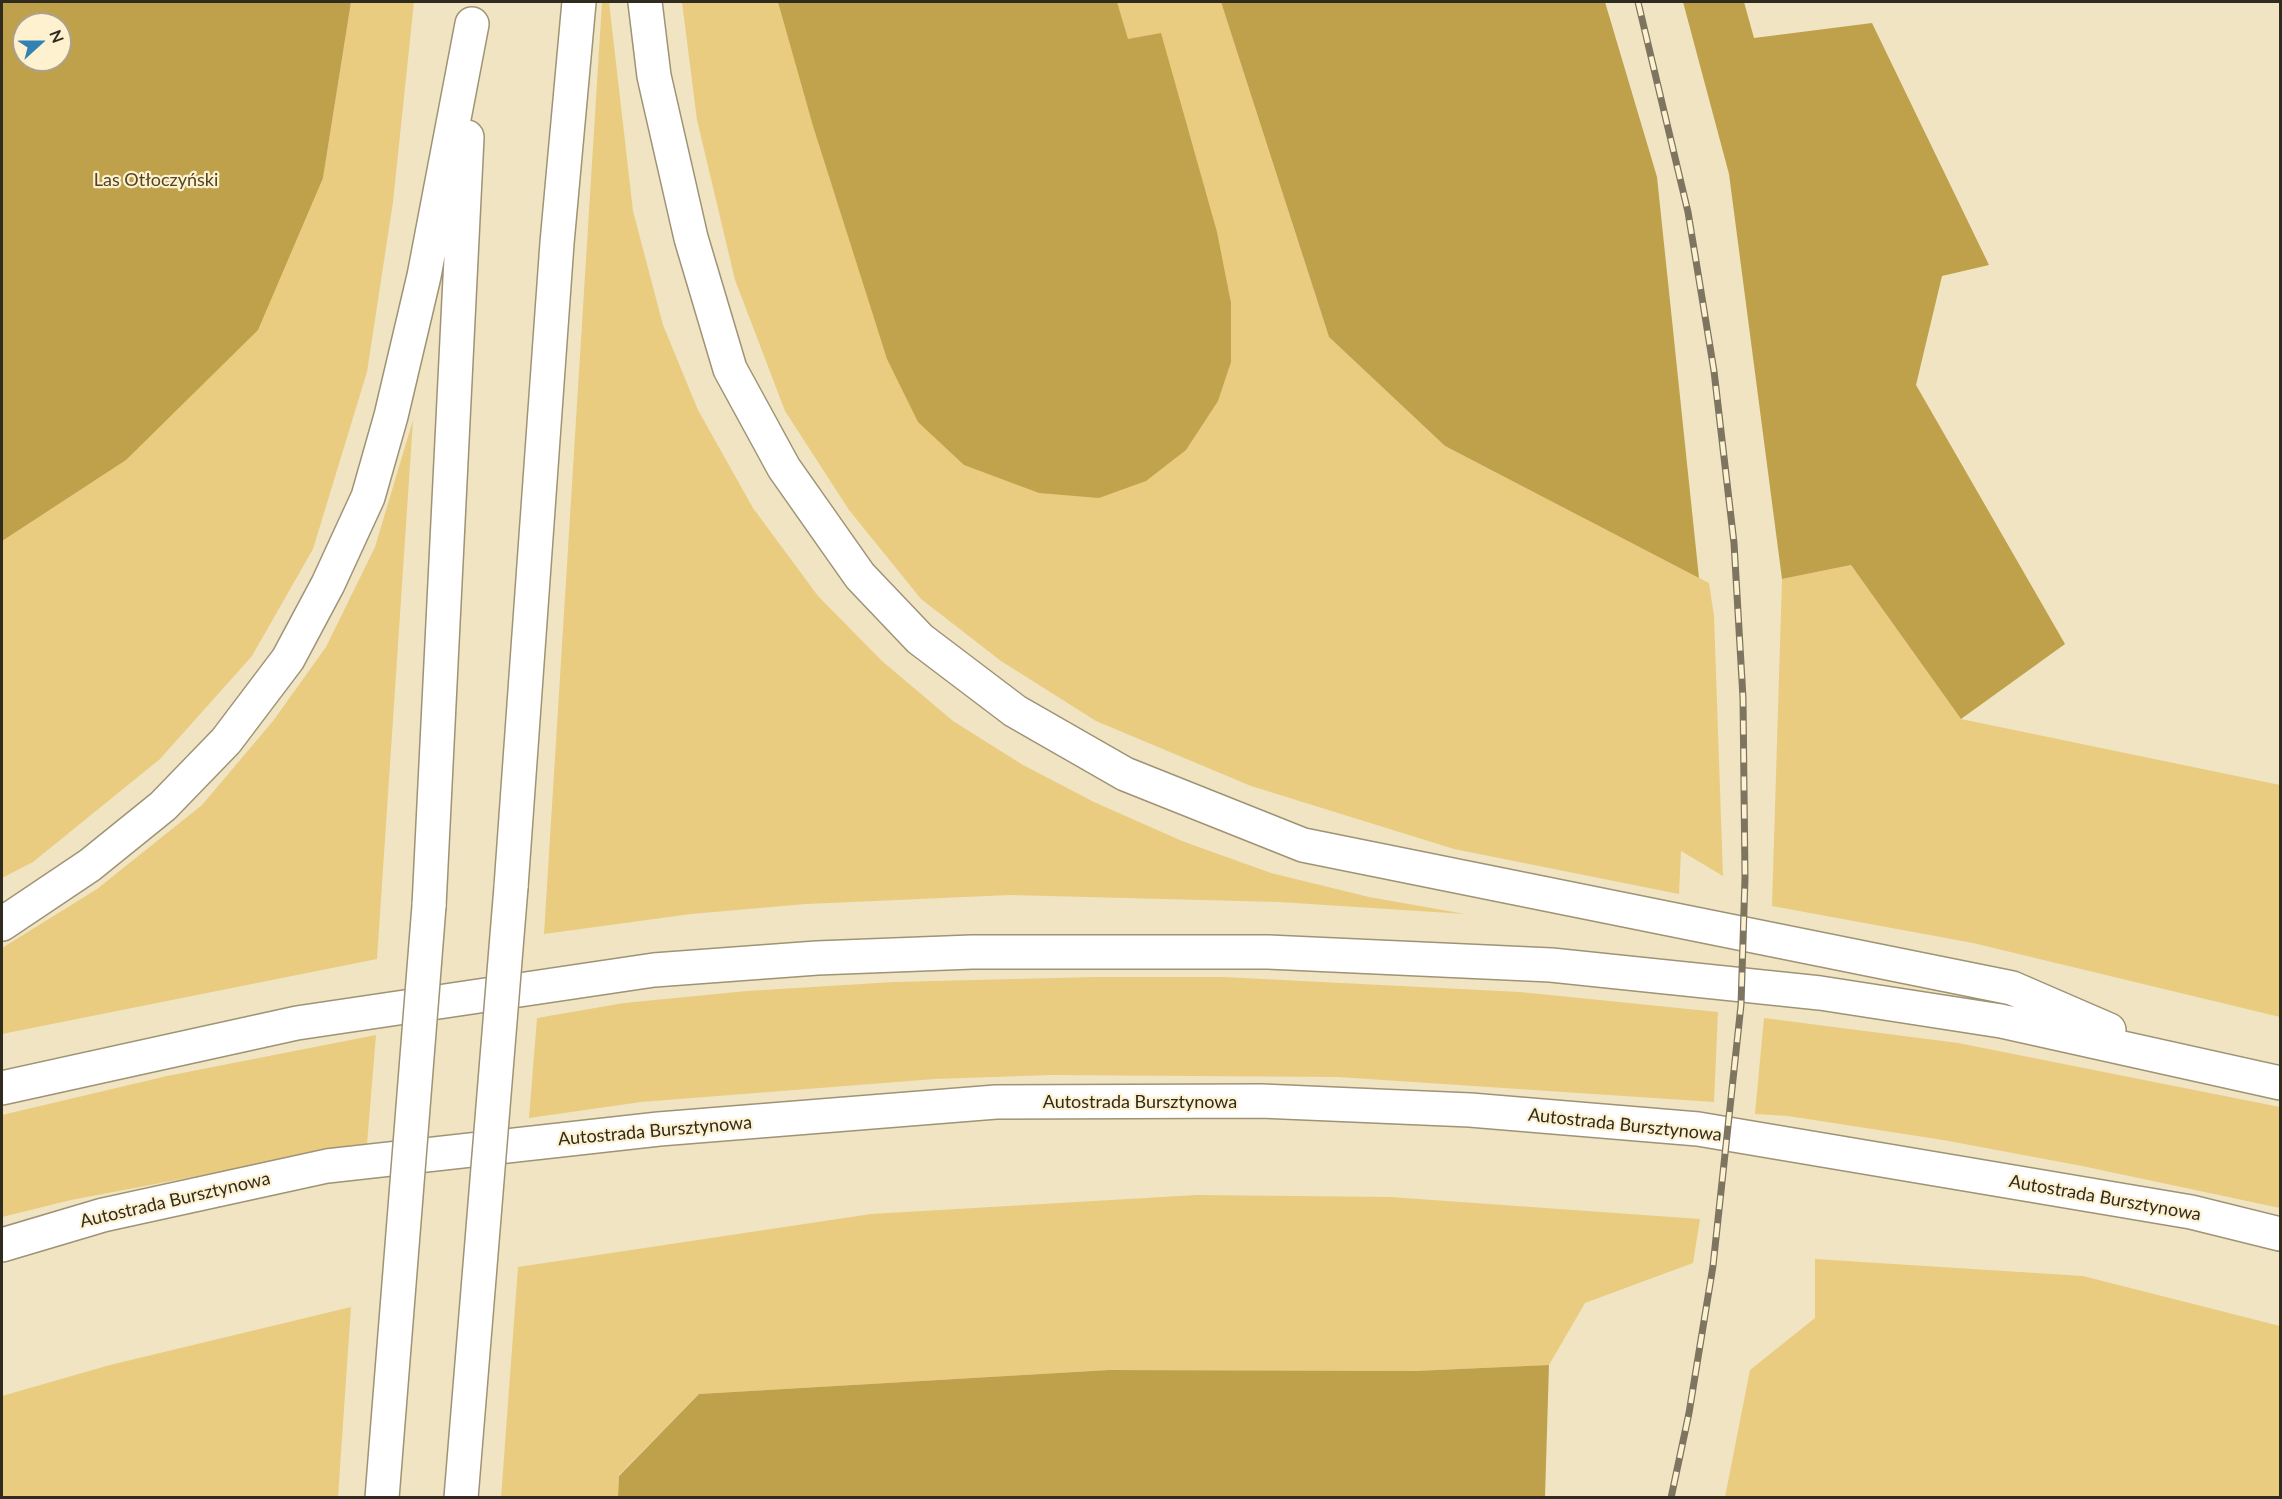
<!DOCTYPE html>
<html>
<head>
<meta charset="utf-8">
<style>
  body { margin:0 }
  #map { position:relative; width:2282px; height:1499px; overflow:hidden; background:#f0e4c3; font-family:Lato,sans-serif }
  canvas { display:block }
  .frame { position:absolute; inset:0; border:3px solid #302b1f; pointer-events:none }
  .north { position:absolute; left:12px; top:12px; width:60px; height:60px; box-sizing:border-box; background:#fef1d0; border:2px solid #aca289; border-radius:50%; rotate:69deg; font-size:16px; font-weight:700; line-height:24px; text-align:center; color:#302b1f }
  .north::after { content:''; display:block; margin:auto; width:21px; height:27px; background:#3282b4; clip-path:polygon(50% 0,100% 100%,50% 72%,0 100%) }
</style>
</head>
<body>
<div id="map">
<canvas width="2282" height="1499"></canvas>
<div class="frame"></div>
<div class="north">N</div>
</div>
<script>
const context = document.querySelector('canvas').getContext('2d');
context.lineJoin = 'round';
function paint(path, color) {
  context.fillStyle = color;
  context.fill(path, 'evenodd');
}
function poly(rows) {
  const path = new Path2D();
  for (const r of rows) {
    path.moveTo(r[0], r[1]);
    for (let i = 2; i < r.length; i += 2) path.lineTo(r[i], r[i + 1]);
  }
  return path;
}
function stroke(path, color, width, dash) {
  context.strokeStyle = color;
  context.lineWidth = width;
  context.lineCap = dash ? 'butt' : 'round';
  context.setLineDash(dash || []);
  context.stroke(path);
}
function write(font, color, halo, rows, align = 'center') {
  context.font = font + ' Lato,sans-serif';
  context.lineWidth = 4.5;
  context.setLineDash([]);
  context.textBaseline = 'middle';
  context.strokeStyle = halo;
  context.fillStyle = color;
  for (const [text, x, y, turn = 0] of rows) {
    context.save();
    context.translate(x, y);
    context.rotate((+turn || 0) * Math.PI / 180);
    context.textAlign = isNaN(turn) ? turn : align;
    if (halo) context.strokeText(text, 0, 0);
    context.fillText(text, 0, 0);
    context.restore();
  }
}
paint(poly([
  [351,2,414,2,393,202,367,372,313,549,252,656,160,759,33,862,2,878,2,541,31,520,323,178],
  [602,2,609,2,633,211,663,325,698,410,753,508,818,596,882,661,953,721,1023,765,1094,802,1182,841,1271,873,1369,897,1465,914,1279,902,1010,895,806,904,691,914,544,934],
  [682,2,1221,2,1329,337,1445,446,1709,583,1714,616,1723,876,1681,851,1679,894,1454,849,1251,786,1096,721,1001,661,921,599,849,510,785,411,735,280,697,120],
  [413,420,377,959,2,1034,2,948,97,889,202,805,273,721,326,647,375,547],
  [1851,565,1961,719,2280,785,2280,1017,1973,943,1772,906,1782,579],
  [1097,977,1223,977,1520,992,1718,1012,1714,1102,1338,1077,1051,1075,935,1079,641,1102,529,1118,537,1018,624,1003,747,991,894,982],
  [1764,1018,1958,1043,2280,1107,2280,1208,2082,1166,1943,1140,1788,1116,1755,1114],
  [376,1035,367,1144,71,1200,2,1217,2,1115,167,1076],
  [1197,1195,1390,1197,1700,1219,1693,1263,1585,1303,1549,1365,1415,1371,1109,1370,699,1394,619,1475,618,1497,501,1498,518,1267,871,1214],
  [1815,1259,2083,1276,2280,1326,2280,1497,1725,1497,1750,1370,1815,1318],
  [351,1307,338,1497,2,1497,2,1396,110,1365]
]), '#e9cc80');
paint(poly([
  [2,2,351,2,323,178,258,330,126,460,2,541],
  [24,24,60,24,60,60,24,60],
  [1221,2,1605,2,1657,177,1699,578,1445,446,1329,337],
  [1683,2,1744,2,1754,38,1872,23,1989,265,1942,276,1916,385,2065,644,1961,719,1851,565,1782,579,1729,174],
  [1549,1365,1545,1497,618,1497,619,1476,699,1394,1109,1370,1415,1371]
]), '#bfa14b');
paint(poly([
  [778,2,1117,2,1128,39,1161,33,1217,232,1231,303,1231,362,1218,401,1186,450,1146,481,1099,498,1039,493,964,465,918,422,887,359,813,126]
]), '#c2a34d');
const highway = poly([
  [645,2,654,76,691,238,730,369,784,468,860,576,920,639,1015,711,1125,774,1303,845,2012,988,2109,1030],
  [511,887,557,243,579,2],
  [429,906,467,137],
  [2,924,90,865,163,806,226,741,288,659,328,584,368,497,391,416,424,276,472,24],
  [2,1088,297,1023,654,970,817,958,972,952,1268,952,1551,965,1820,993,2001,1021,2280,1083],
  [2,1245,103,1215,327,1166,659,1129,996,1102,1261,1101,1470,1110,1698,1129,2191,1212,2280,1234]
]);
stroke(highway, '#9f9375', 36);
stroke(highway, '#fff', 33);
const rail = poly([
  [1638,2,1688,212,1714,371,1734,543,1743,698,1745,878,1741,1005,1713,1266,1689,1413,1671,1498]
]);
stroke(rail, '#7d7560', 7);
stroke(rail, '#fef1d0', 4.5, [14]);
const highwayBridge = poly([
  [382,1498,429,906],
  [461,1498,511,887]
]);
stroke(highwayBridge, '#9f9375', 36, []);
stroke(highwayBridge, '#fff', 33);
write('18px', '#524420', '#fef1d0', [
  ["Las Otłoczyński",156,180]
]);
write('18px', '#302b1f', '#fef1d0', [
  ["Autostrada Bursztynowa",1140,1102],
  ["Autostrada Bursztynowa",1625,1125,6],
  ["Autostrada Bursztynowa",655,1131,-5],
  ["Autostrada Bursztynowa",2105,1198,10],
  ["Autostrada Bursztynowa",175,1200,-13]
]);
</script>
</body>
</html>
